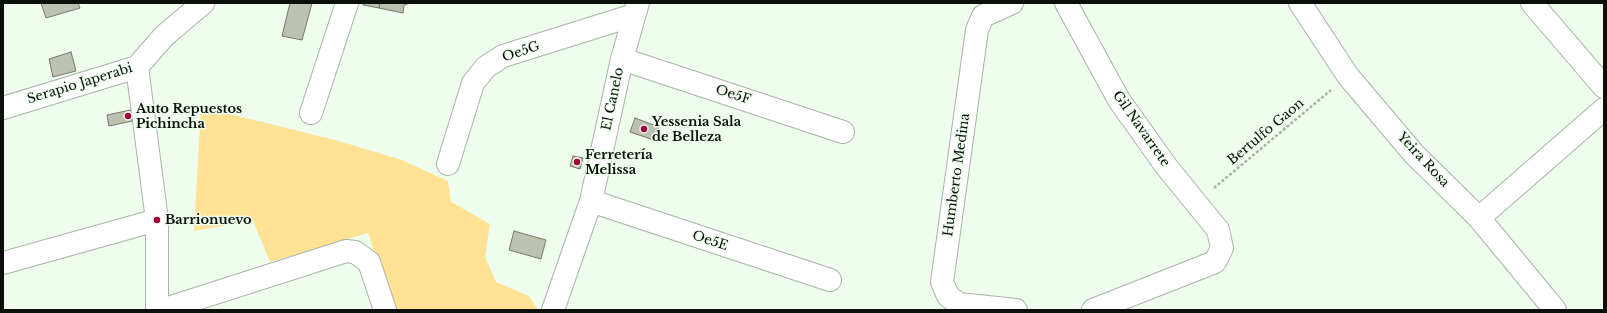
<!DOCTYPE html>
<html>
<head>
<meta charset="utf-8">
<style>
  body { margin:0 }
  #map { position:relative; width:1607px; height:313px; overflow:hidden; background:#effdee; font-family:"Libre Baskerville",serif }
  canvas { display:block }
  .frame { position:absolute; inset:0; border:4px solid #0b100b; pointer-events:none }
</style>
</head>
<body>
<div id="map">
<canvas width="1607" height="313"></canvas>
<div class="frame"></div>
</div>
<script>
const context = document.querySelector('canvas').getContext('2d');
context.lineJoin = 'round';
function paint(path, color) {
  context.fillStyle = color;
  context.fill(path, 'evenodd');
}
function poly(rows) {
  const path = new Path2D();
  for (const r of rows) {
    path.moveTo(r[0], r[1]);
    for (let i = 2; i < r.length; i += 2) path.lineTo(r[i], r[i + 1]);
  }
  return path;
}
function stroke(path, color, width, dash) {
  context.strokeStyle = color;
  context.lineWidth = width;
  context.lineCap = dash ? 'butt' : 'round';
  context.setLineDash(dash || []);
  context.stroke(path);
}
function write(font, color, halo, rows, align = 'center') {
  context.font = font + ' "Libre Baskerville",serif';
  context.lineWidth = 3;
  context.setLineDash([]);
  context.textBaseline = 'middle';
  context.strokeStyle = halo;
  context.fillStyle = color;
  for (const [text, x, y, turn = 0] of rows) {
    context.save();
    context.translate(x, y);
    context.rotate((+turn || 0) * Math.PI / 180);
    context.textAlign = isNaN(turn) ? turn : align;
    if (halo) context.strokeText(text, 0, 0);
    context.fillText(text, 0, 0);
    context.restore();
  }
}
paint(poly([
  [201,107,335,140,402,160,448,181,451,202,490,224,485,257,496,282,529,296,538,310,394,310,368,233,270,262,253,221,194,231]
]), '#ffe294');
const building = poly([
  [41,3,78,3,80,8,46,18,41,3],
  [290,3,312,3,302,40,282,36,290,3],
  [363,3,380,3,379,8,363,5,363,3],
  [380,3,410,3,404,5,403,13,379,8,380,3],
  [71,52,76,71,53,77,49,59,71,52],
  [135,109,137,120,109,126,107,115,135,109],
  [635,118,659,127,654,140,630,132,635,118],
  [573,156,583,158,580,169,570,166,573,156],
  [514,231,546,240,541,259,509,250,514,231]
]);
paint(building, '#bdc1af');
stroke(building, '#767969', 1);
const minor = poly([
  [1012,3,983,16,977,30,942,282,948,296,959,304,1016,310],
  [1066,3,1119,100,1166,166,1218,230,1222,248,1215,262,1093,310],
  [1300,3,1348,76,1414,154,1479,218,1555,310],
  [1532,3,1604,87],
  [622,59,843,132],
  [137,67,157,220,157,310],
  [3,108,137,67,164,36,203,3],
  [311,113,347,3],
  [448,164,473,83,486,67,503,56,634,15],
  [591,201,830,280],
  [1479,218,1604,109],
  [3,263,157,220],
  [162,310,346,251,355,252,369,262,385,310],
  [553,310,591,201,622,59,638,3]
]);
stroke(minor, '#a8b4a6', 24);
stroke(poly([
  [1214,188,1331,90]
]), '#a8b3a7', 2.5, [3, 2]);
stroke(minor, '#fff', 22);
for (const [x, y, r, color] of [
  [128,116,4,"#a2053b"],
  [644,129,4,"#a2053b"],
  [577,162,4,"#a2053b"],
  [157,220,4,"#a2053b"]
]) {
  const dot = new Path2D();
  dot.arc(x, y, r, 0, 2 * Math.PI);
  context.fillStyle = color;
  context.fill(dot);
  stroke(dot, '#effdee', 1.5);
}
write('13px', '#0b100b', '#effdee', [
  ["Oe5G",521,52,-19],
  ["Serapio Japerabi",80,84,-17],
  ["Oe5F",733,95,18],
  ["El Canelo",613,99,-78],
  ["Gil Navarrete",1141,129,55],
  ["Bertulfo Gaon",1266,132,-40],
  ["Yeira Rosa",1423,160,47],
  ["Humberto Medina",957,175,-82],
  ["Oe5E",710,241,18]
]);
write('bold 13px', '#0b100b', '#effdee', [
  ["Auto Repuestos",136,109],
  ["Pichincha",136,124],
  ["Yessenia Sala",652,122],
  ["de Belleza",652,137],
  ["Ferretería",585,155],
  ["Melissa",585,170],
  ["Barrionuevo",165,220]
], 'left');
</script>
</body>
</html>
